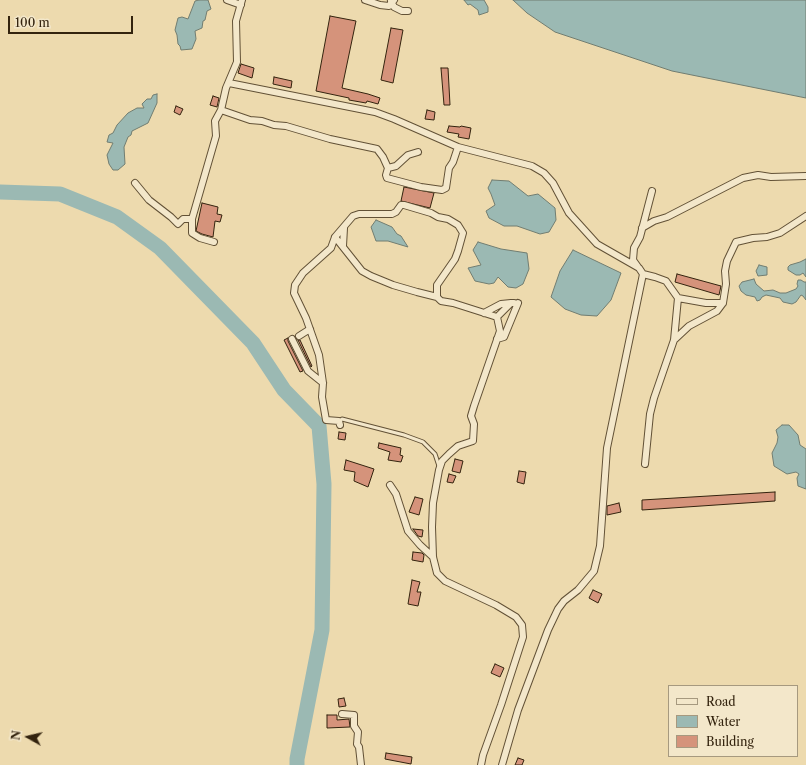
<!DOCTYPE html>
<html>
<head>
<meta charset="utf-8">
<style>
  body { margin:0 }
  #map { position:relative; width:806px; height:765px; overflow:hidden; background:#eddaae; font-family:"Libre Caslon Text",serif }
  canvas { display:block }
  .legend { position:absolute; left:668px; top:685px; width:130px; height:72px; box-sizing:border-box; background:#f3e7ca; border:1px solid #a6997f; margin:0; padding:5px 7px; list-style:none; font-size:12px; color:#33230e }
  .legend li { display:flex; align-items:center; gap:8px; height:20px }
  .legend b { width:20px; border:1px solid #a6997f }
  .north { position:absolute; left:8px; top:717px; width:40px; height:40px; -webkit-text-stroke:3px #f3e7ca; paint-order:stroke; rotate:278deg; font-size:11px; font-weight:700; line-height:16px; text-align:center; color:#33230e }
  .north::after { content:''; display:block; margin:auto; width:14px; height:18px; background:#33230e; clip-path:polygon(50% 0,100% 100%,50% 72%,0 100%) }
  .scale { position:absolute; left:8px; top:16px; width:125px; height:18px; box-sizing:border-box; border:2px solid #33230e; border-top:0; padding-left:5px; font-size:12px; line-height:14px; white-space:nowrap; color:#33230e; -webkit-text-stroke:3px #f3e7ca; paint-order:stroke }
</style>
</head>
<body>
<div id="map">
<canvas width="806" height="765"></canvas>
<ul class="legend">
<li><b style="height:5px;background:#f3e7ca"></b>Road</li>
<li><b style="height:11px;background:#9bb9b3"></b>Water</li>
<li><b style="height:11px;background:#d5937b"></b>Building</li>
</ul>
<div class="north">N</div>
<div class="scale">100 m</div>
</div>
<script>
const context = document.querySelector('canvas').getContext('2d');
context.lineJoin = 'round';
function paint(path, color) {
  context.fillStyle = color;
  context.fill(path, 'evenodd');
}
function poly(rows) {
  const path = new Path2D();
  for (const r of rows) {
    path.moveTo(r[0], r[1]);
    for (let i = 2; i < r.length; i += 2) path.lineTo(r[i], r[i + 1]);
  }
  return path;
}
function stroke(path, color, width, dash) {
  context.strokeStyle = color;
  context.lineWidth = width;
  context.lineCap = dash ? 'butt' : 'round';
  context.setLineDash(dash || []);
  context.stroke(path);
}
const water = poly([
  [199,0,208,0,211,9,207,11,205,20,203,21,202,28,195,31,196,39,192,49,181,50,180,46,178,44,177,35,175,30,178,18,182,17,188,19,195,1,199,0],
  [464,0,484,0,488,7,488,12,479,15,478,10,470,4,468,5,464,0],
  [513,0,806,0,806,98,672,71,555,32,527,13,513,0],
  [157,94,157,103,148,123,132,131,131,135,128,137,124,147,125,164,118,170,113,170,109,164,107,155,113,143,107,142,109,135,113,133,117,125,128,113,137,108,144,108,142,104,147,99,151,99,153,95,157,94],
  [492,180,509,181,528,196,538,194,555,208,556,220,549,232,540,234,517,226,504,226,489,218,486,211,495,205,491,194,488,188,492,180],
  [376,220,392,227,397,234,401,236,408,247,388,241,376,241,371,227,376,220],
  [478,242,501,249,527,253,529,269,523,284,516,288,508,287,498,277,494,283,489,284,475,281,468,268,481,265,473,250,478,242],
  [573,250,621,273,611,300,597,316,581,315,565,309,551,297,560,271,573,250],
  [806,259,806,277,803,273,800,275,796,275,788,270,788,267,790,265,800,262,806,259],
  [759,265,767,267,767,275,758,276,756,271,759,265],
  [754,279,756,284,764,291,773,290,780,293,786,293,796,289,798,286,797,284,798,280,801,280,804,282,806,282,806,300,803,296,801,295,796,302,792,304,783,302,780,298,766,295,762,297,760,300,757,301,755,297,746,295,741,291,739,286,742,282,754,279],
  [782,425,789,425,798,435,800,445,806,449,806,489,798,486,797,478,799,474,796,472,787,474,774,466,772,453,777,443,778,437,776,430,782,425]
]);
paint(water, '#9bb9b3');
stroke(water, '#717d71', 1);
stroke(poly([
  [0,192,60,194,117,217,160,248,253,343,284,390,319,426,324,484,322,630,297,759,297,765]
]), '#9bb9b3', 15);
const building = poly([
  [330,16,356,21,342,88,368,94,380,98,378,104,367,101,366,103,349,100,349,98,316,91,330,16],
  [391,28,403,30,393,83,381,80,391,28],
  [241,64,254,68,252,78,238,73,241,64],
  [441,68,448,68,450,105,444,105,441,68],
  [274,77,292,81,291,88,273,84,274,77],
  [213,96,219,98,217,107,210,105,213,96],
  [176,106,183,109,180,115,174,112,176,106],
  [427,110,435,112,434,120,425,119,427,110],
  [449,126,460,127,461,126,471,128,469,139,458,137,459,134,447,132,449,126],
  [404,187,434,193,430,208,401,201,404,187],
  [202,203,218,207,217,214,222,215,220,222,215,221,213,237,202,234,196,231,202,203],
  [677,274,721,286,719,295,675,282,677,274],
  [288,338,288,341,303,371,300,372,284,340,288,338],
  [298,340,300,340,312,366,311,367,298,340],
  [339,432,346,433,345,440,338,439,339,432],
  [379,443,401,448,400,455,403,456,401,462,388,460,390,452,378,448,379,443],
  [455,459,463,461,460,473,452,471,455,459],
  [346,460,374,469,368,487,354,481,355,472,344,470,346,460],
  [519,471,526,472,524,484,517,482,519,471],
  [449,474,456,476,453,483,447,482,449,474],
  [775,492,775,501,642,510,642,500,775,492],
  [415,497,423,499,419,515,409,512,415,497],
  [619,503,621,512,607,515,607,506,619,503],
  [413,529,423,530,422,537,418,536,413,529],
  [413,552,422,553,424,555,423,562,412,560,413,552],
  [412,580,420,582,417,592,421,592,418,606,408,604,412,580],
  [593,590,602,594,598,603,589,598,593,590],
  [495,664,504,668,500,677,491,673,495,664],
  [344,698,346,706,339,707,338,699,344,698],
  [327,715,337,715,337,720,349,719,350,727,327,728,327,715],
  [386,753,412,757,411,764,385,759,386,753],
  [518,758,524,760,522,765,515,765,518,758]
]);
paint(building, '#d5937b');
stroke(building, '#33230e', 1);
const lane = poly([
  [340,421,342,419,404,435,423,442,435,454,439,466]
]);
const street = poly([
  [227,0,241,5],
  [365,0,380,5,389,6,394,0],
  [391,1,394,7,402,11,408,11],
  [229,83,375,112,394,119,458,147,532,166,544,173,553,183,569,213,597,244,639,268,643,274,607,448,600,546,594,571,578,590,564,601,558,609,548,630,518,710,502,765],
  [221,110,250,120,262,121,274,125,286,126,330,139,377,149,383,157,388,168],
  [418,152,408,155,396,166,388,168,386,175,387,178,421,187,442,190,446,188,449,168,453,162,458,147],
  [135,183,149,200,171,217,178,224,183,219,192,219],
  [642,228,654,221,667,217,743,178,758,175,771,177,806,176],
  [335,237,362,271,371,276,393,285,417,292,437,297],
  [214,242,200,238,192,233,192,219,216,136,215,121,221,110,226,88,237,62,236,21,242,0],
  [343,246,344,228],
  [638,267,633,260,634,248,640,237,652,191],
  [643,274,655,277,666,281,678,298,674,340,654,398,650,414,645,464],
  [678,298,706,303,723,303],
  [484,313,501,304,511,303],
  [497,317,511,303,514,303],
  [299,336,310,329],
  [292,339,308,371,323,383],
  [497,339,504,337,518,303],
  [674,340,689,326,717,311,723,303,726,284,725,271,727,261,736,242,753,238,767,237,780,233,806,216],
  [340,425,339,421,326,420,322,397,323,383,319,355,306,318,294,293,295,285,303,273,331,248,335,237,353,216,359,214,392,214,396,212,401,205,404,205,431,213,438,217,448,219,458,225,463,233,458,251,455,259,437,285,437,297,441,301,453,303,497,317,500,331,474,406,471,416,474,424,473,441,458,446,449,454,442,461,439,470,433,503,432,527,433,557,437,573,445,581,496,605,516,617,522,625,523,637,501,705,483,755,481,765],
  [390,485,396,494,408,531,420,545,433,557],
  [342,714,354,715,354,726,358,732,357,744,359,747,361,765]
]);
stroke(lane, '#625136', 5);
stroke(street, '#625136', 8);
stroke(lane, '#f3e7ca', 3);
stroke(street, '#f3e7ca', 6);
</script>
</body>
</html>
